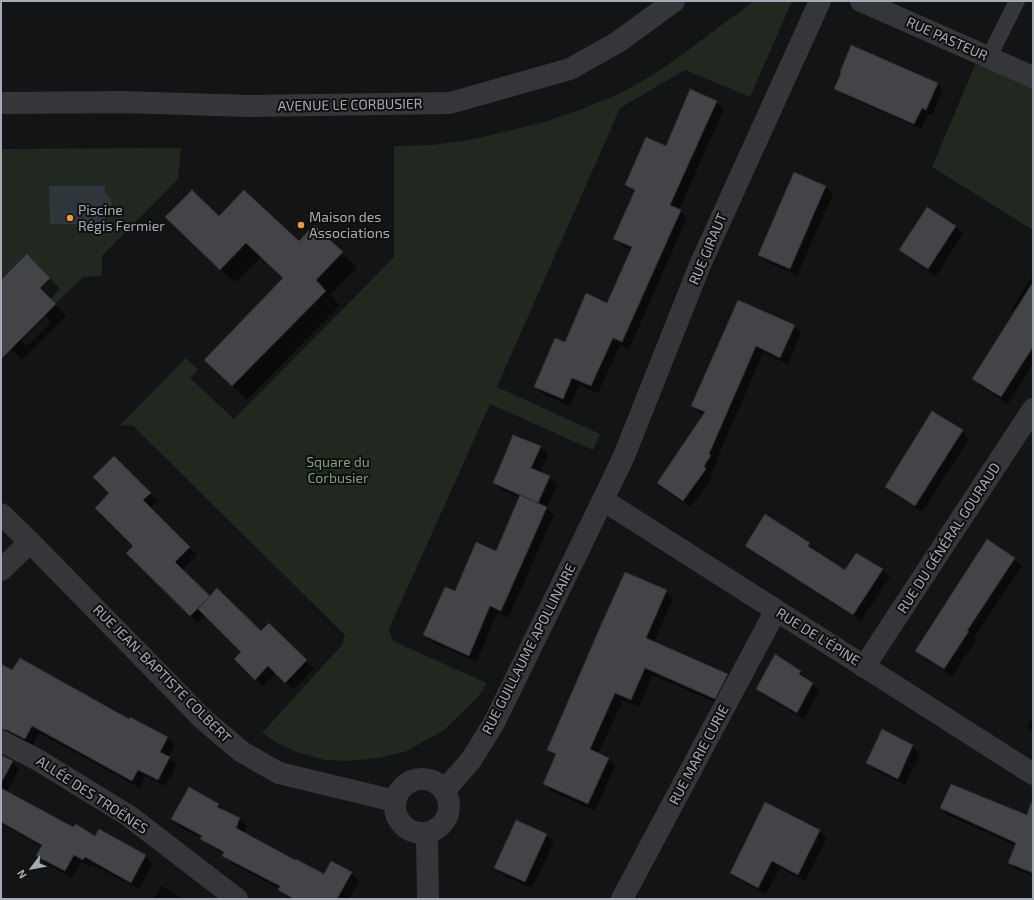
<!DOCTYPE html>
<html>
<head>
<meta charset="utf-8">
<style>
  body { margin:0 }
  #map { position:relative; width:1034px; height:900px; overflow:hidden; background:#131415; font-family:"Exo 2",sans-serif }
  canvas { display:block }
  .frame { position:absolute; inset:0; border:2px solid #a5acb5; pointer-events:none }
  .north { position:absolute; left:12px; top:848px; width:40px; height:40px; -webkit-text-stroke:3px #0f0f10; paint-order:stroke; rotate:238deg; font-size:11px; font-weight:700; line-height:16px; text-align:center; color:#a5acb5 }
  .north::after { content:''; display:block; margin:auto; width:14px; height:18px; background:#a5acb5; clip-path:polygon(50% 0,100% 100%,50% 72%,0 100%) }
</style>
</head>
<body>
<div id="map">
<canvas width="1034" height="900"></canvas>
<div class="frame"></div>
<div class="north">N</div>
</div>
<script>
const context = document.querySelector('canvas').getContext('2d');
context.lineJoin = 'round';
function paint(path, color) {
  context.fillStyle = color;
  context.fill(path, 'evenodd');
}
function poly(rows) {
  const path = new Path2D();
  for (const r of rows) {
    if (r.length === 3) {
      path.moveTo(r[0] + r[2], r[1]);
      path.arc(r[0], r[1], r[2], 0, 2 * Math.PI);
      continue;
    }
    path.moveTo(r[0], r[1]);
    for (let i = 2; i < r.length; i += 2) path.lineTo(r[i], r[i + 1]);
  }
  return path;
}
function stroke(path, color, width, dash) {
  context.strokeStyle = color;
  context.lineWidth = width;
  context.lineCap = dash ? 'butt' : 'round';
  context.setLineDash(dash || []);
  context.stroke(path);
}
function write(font, color, halo, rows, align = 'center') {
  context.font = font + ' "Exo 2",sans-serif';
  context.lineWidth = 4;
  context.setLineDash([]);
  context.textBaseline = 'middle';
  context.strokeStyle = halo;
  context.fillStyle = color;
  for (const [text, x, y, turn = 0] of rows) {
    context.save();
    context.translate(x, y);
    context.rotate((+turn || 0) * Math.PI / 180);
    context.textAlign = isNaN(turn) ? turn : align;
    if (halo) context.strokeText(text, 0, 0);
    context.fillText(text, 0, 0);
    context.restore();
  }
}
paint(poly([
  [754,1,792,1,750,97,685,70,620,108,497,387,600,434,593,450,490,404,389,629,393,641,487,683,478,697,444,730,407,751,378,758,350,761,325,760,297,752,279,744,262,733,342,645,345,635,133,426,120,425,186,358,198,370,190,378,234,419,394,257,394,146,432,145,470,140,544,122,579,110,621,93,646,79,672,62],
  [980,53,1033,77,1033,230,932,167],
  [181,148,178,179,102,256,102,276,83,277,44,315,51,322,27,346,20,340,1,359,1,149]
]), '#202820');
paint(poly([
  [49,186,105,186,105,193,109,196,112,204,110,211,105,217,105,224,50,224]
]), '#2c363b');
paint(poly([
  [937,83,943,90,932,115,928,114,921,129,842,94,836,88],
  [716,102,724,109,679,210,687,218,629,349,620,345,598,393,579,385,570,406,543,394,536,387,565,344,608,304,631,250,622,246,614,238,635,193,626,185],
  [825,186,833,194,797,276,767,262,759,255],
  [927,209,956,227,963,234,936,276,908,257,900,250],
  [219,217,299,243,314,227,357,267,330,295,340,305,247,400,220,374,284,279,261,257,235,283,181,231],
  [38,266,60,289,50,299,66,316,22,360,1,339,1,281],
  [1033,275,1033,364,1008,404,980,386,973,379,1014,314,1011,310],
  [738,301,794,326,801,333,788,364,763,353,716,461,718,463,710,475,712,477,691,507,665,491,658,483,704,415,700,413,692,406],
  [962,431,969,439,922,512,894,494,886,486],
  [514,436,541,447,548,454,540,473,549,477,557,484,547,508,554,515,508,618,497,613,477,662,432,642,425,635,456,592,497,552,520,498,502,490,494,483],
  [114,458,158,501,150,508,197,555,182,570,210,598,261,633,269,625,314,669,293,690,276,673,263,686,235,659,243,652,206,615,198,623,127,553,134,546,111,494],
  [809,544,817,551,816,552,846,571,882,570,890,577,861,621,754,553,746,546],
  [1014,559,1022,566,974,638,976,640,952,676,924,658,917,651],
  [666,591,673,599,654,642,727,675,734,682,722,705,652,675,639,707,623,700,598,754,608,758,615,766,595,811,551,791,544,783,556,757,549,749],
  [1,665,13,672,129,720,130,718,168,738,175,745,168,757,177,765,165,786,145,776,140,788,39,733,32,746,1,738],
  [800,672,807,678,806,680,819,690,804,719,764,696,757,689],
  [1033,717,1033,734,1027,727],
  [883,730,912,746,920,754,905,785,875,770,867,762],
  [1,756,12,762,19,769,8,790,16,797,74,829,145,856,153,863,139,889,92,864,90,867,81,861,72,878,45,863,37,855,42,847,1,824],
  [218,804,225,812,240,819,247,826,244,833,324,875,351,873,359,881,350,897,351,899,289,899,279,890,280,889,231,863,223,855,224,854,209,846,202,838,179,827,172,819],
  [941,808,1023,815,1024,813,1033,816,1033,876,1016,869,1009,863,1016,846,948,815],
  [819,831,827,838,805,881,780,868,766,894,739,880,731,872],
  [546,835,554,842,532,888,502,875,495,868],
  [161,886,184,899,154,899]
]), '#0007');
const building = poly([
  [851,45,938,83,926,110,922,108,914,124,834,89,841,73,840,72,851,45],
  [690,89,717,101,670,205,681,210,622,342,613,338,591,386,572,378,563,399,534,387,555,338,565,342,586,293,607,303,632,247,613,239,635,190,625,185,646,137,666,146,690,89],
  [794,172,826,186,790,269,758,255,794,172],
  [192,190,219,216,244,190,299,241,314,225,343,252,316,280,326,291,232,386,204,360,283,278,246,243,220,270,165,217,192,190],
  [927,207,956,226,928,269,899,250,927,207],
  [27,254,50,278,40,288,56,304,1,359,1,280,27,254],
  [1033,282,1033,347,1001,397,972,379,1033,282],
  [738,300,795,325,780,358,756,346,709,454,711,455,704,466,706,469,683,501,657,483,705,412,691,406,738,300],
  [932,411,963,430,915,506,885,487,932,411],
  [513,435,541,446,531,468,550,476,538,503,493,483,513,435],
  [114,456,151,493,143,500,190,547,175,562,210,596,190,616,126,553,133,546,95,508,109,493,93,477,114,456],
  [520,495,547,507,501,611,490,606,469,656,423,635,445,587,455,591,476,542,496,551,520,495],
  [765,514,810,543,808,546,845,570,856,553,883,569,853,615,745,546,765,514],
  [987,539,1015,558,967,631,969,631,944,669,915,651,987,539],
  [625,572,667,590,646,638,728,674,715,699,645,668,631,700,615,693,590,749,609,758,588,804,543,784,556,754,547,750,601,625,625,572],
  [217,588,261,631,269,623,307,660,285,683,268,666,255,680,234,659,241,652,198,609,217,588],
  [775,654,801,671,799,674,813,683,797,713,756,689,775,654],
  [20,658,129,719,130,717,168,737,160,752,170,757,158,780,138,770,132,781,32,726,25,739,7,730,1,729,1,664,12,670,20,658],
  [882,729,913,745,898,779,866,763,882,729],
  [1,755,13,761,1,783,1,755],
  [951,784,1027,815,1031,803,1033,804,1033,873,1008,863,1016,843,940,808,951,784],
  [189,787,219,804,217,807,240,818,236,828,295,860,296,859,324,874,331,861,352,872,337,899,294,899,278,890,280,886,222,856,224,852,200,839,202,836,171,819,189,787],
  [1,788,73,827,76,824,95,836,99,829,146,855,131,883,85,857,83,860,74,855,65,871,36,856,42,845,1,822,1,788],
  [765,802,820,830,798,875,772,861,758,888,730,873,765,802],
  [516,820,547,834,525,882,494,868,516,820]
]);
paint(building, '#424448');
stroke(building, '#2e2e31', 1);
stroke(poly([
  [989,57,1017,1]
]), '#35363a', 16);
stroke(poly([
  [861,1,1033,77],
  [1,103,123,102,249,106,450,103,570,69,618,42,674,1],
  [603,500,1033,774],
  [1,514,30,542,204,720,242,752,279,773,395,801],
  [1,570,30,542],
  [864,667,1033,409],
  [1,741,38,760,129,816,237,899],
  [422,806,27],
  [444,791,471,760,494,723,603,500,624,456,700,265,820,1],
  [427,833,428,899],
  [622,899,776,610]
]), '#35363a', 22);
for (const [x, y, r, color] of [
  [70,218,4,"#f09b31"],
  [301,225,4,"#f09b31"]
]) {
  const dot = new Path2D();
  dot.arc(x, y, r, 0, 2 * Math.PI);
  context.fillStyle = color;
  context.fill(dot);
  stroke(dot, '#0f0f10', 1.5);
}
write('14px', '#a5acb5', '#0f0f10', [
  ["RUE PASTEUR",947,39,24],
  ["AVENUE LE CORBUSIER",350,105,-1],
  ["RUE GIRAUT",708,249,-67],
  ["RUE DU GÉNÉRAL GOURAUD",949,538,-57],
  ["RUE DE L'ÉPINE",818,637,32],
  ["RUE GUILLAUME APOLLINAIRE",529,649,-63],
  ["RUE JEAN-BAPTISTE COLBERT",162,674,45],
  ["RUE MARIE CURIE",699,755,-62],
  ["ALLÉE DES TROËNES",92,795,33]
]);
write('14px', '#a5acb5', '#0f0f10', [
  ["Piscine",78,210],
  ["Régis Fermier",78,226],
  ["Maison des",309,217],
  ["Associations",309,233]
], 'left');
write('14px', '#7ea07c', '#0f0f10', [
  ["Square du",338,462],
  ["Corbusier",338,478]
]);
</script>
</body>
</html>
